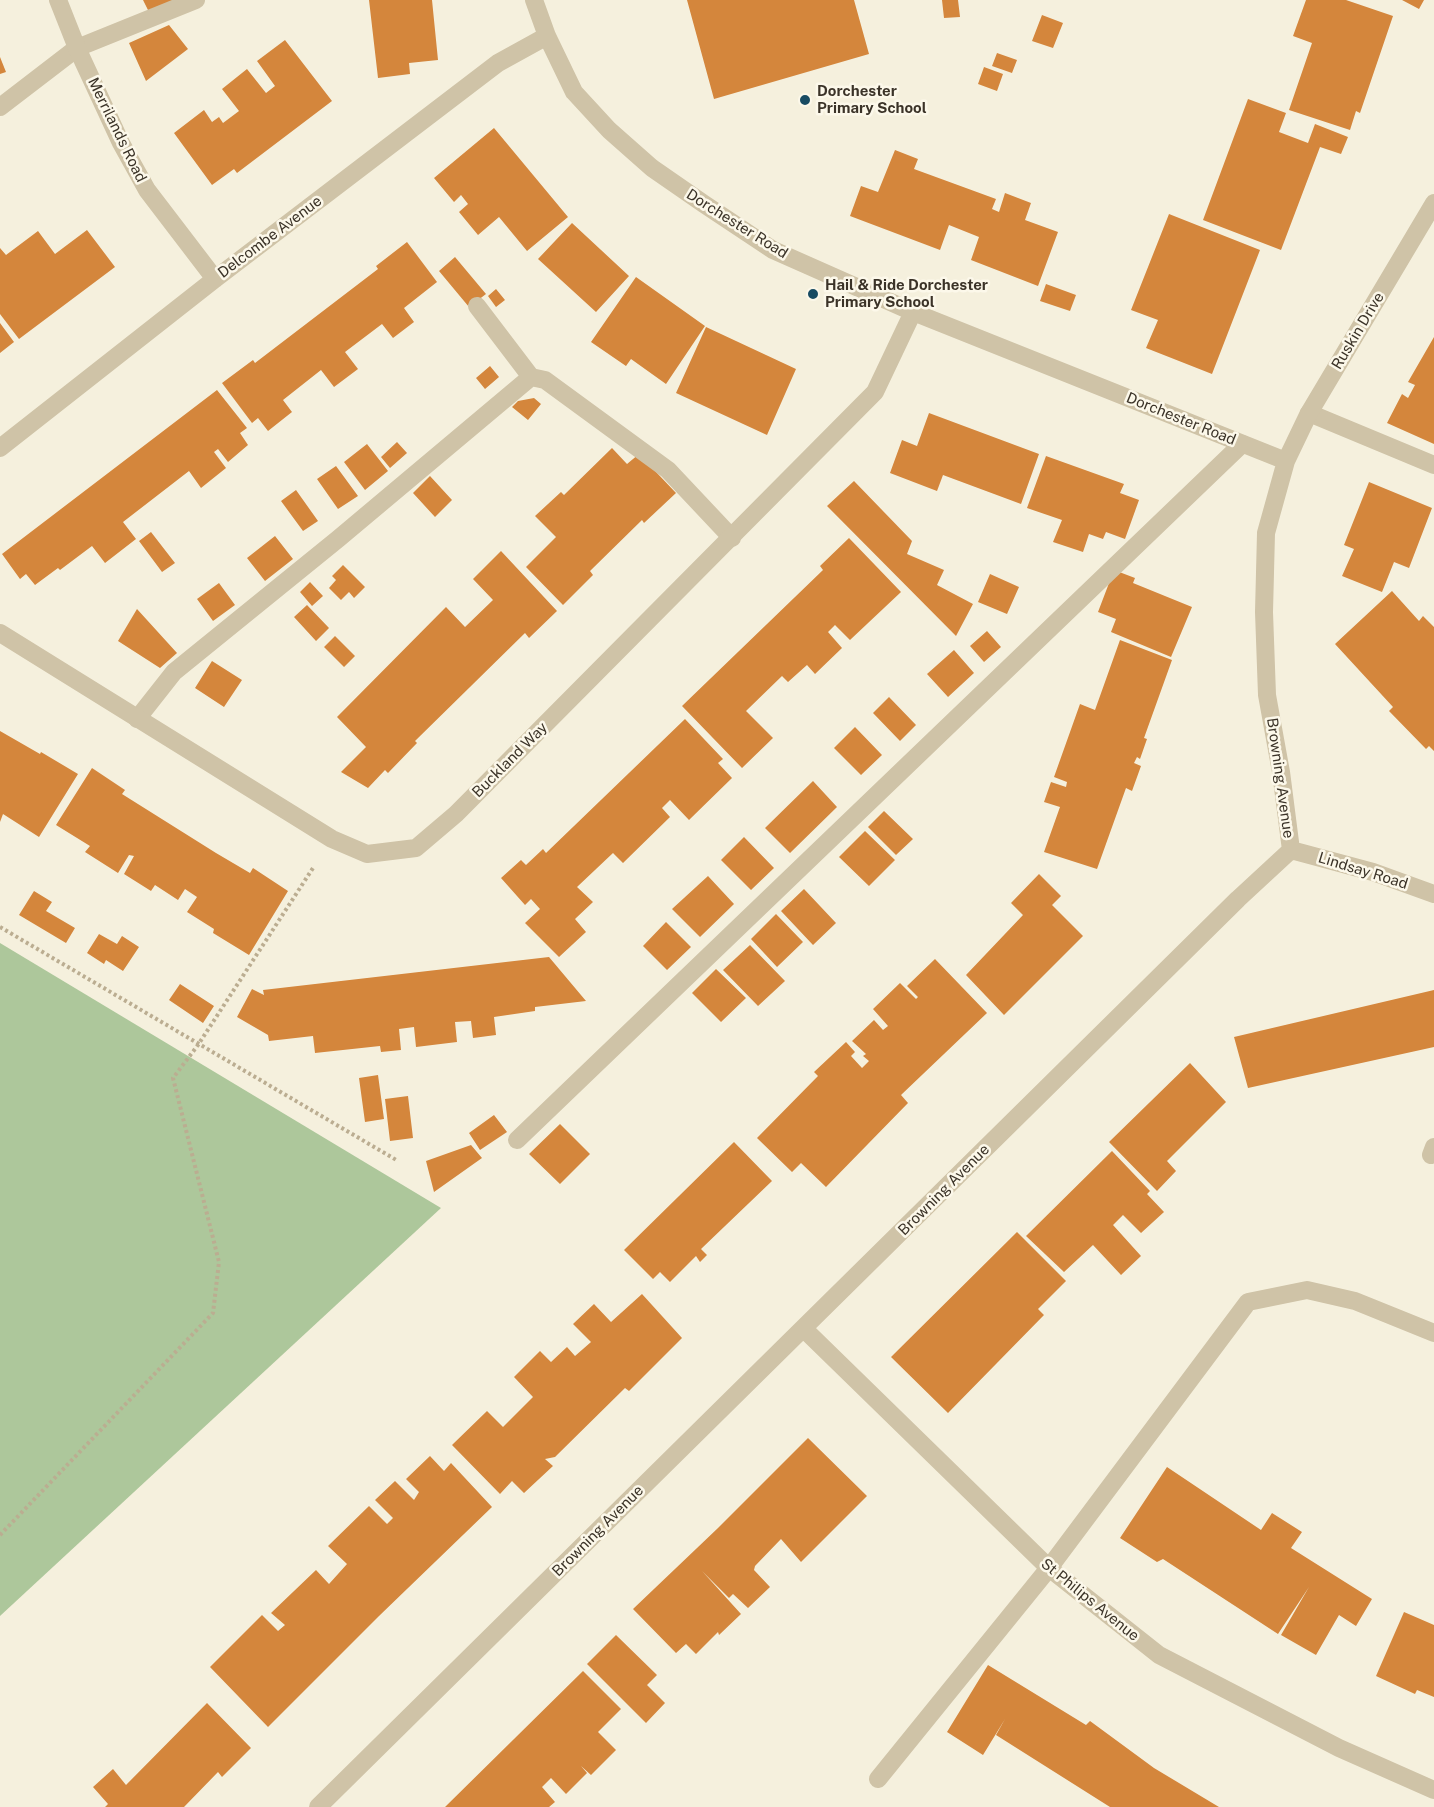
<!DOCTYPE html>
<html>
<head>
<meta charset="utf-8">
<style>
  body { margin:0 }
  canvas { display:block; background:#f5f0dd }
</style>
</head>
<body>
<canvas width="1434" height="1807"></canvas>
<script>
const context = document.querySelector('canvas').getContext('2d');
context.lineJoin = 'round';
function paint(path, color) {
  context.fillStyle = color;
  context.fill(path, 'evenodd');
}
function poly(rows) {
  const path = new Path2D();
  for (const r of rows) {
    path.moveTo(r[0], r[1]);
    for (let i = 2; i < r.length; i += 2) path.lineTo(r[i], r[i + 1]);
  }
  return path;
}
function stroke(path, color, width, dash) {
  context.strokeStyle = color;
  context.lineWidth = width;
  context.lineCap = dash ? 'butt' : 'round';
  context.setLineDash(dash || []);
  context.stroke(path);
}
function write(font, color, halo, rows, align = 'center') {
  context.font = font + ' "Public Sans",sans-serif';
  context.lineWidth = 5;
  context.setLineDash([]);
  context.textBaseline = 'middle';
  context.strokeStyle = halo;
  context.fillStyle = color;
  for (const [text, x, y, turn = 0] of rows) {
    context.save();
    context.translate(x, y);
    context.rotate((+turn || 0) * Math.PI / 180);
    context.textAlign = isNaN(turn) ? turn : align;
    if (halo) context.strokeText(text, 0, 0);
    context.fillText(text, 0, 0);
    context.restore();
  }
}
paint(poly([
  [0,943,441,1208,0,1616]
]), '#adc79b');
paint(poly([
  [143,0,178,0,149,12],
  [369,0,432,0,438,60,409,63,410,74,378,78],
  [687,0,854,0,869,54,714,99],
  [942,0,958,0,960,17,944,18],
  [1306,0,1346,0,1393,16,1360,113,1356,111,1350,130,1289,110,1312,43,1293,36],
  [1402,0,1424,0,1419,9],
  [1042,15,1063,23,1053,48,1032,41],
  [169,25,188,49,146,81,129,43],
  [285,40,332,101,237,173,234,169,212,185,174,133,204,110,212,122,219,117,223,123,239,111,222,89,247,69,266,93,275,86,257,61],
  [997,53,1017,60,1012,73,992,66],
  [0,57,6,72,0,74],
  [984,67,1003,74,997,91,978,84],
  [1248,99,1286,113,1279,132,1308,143,1315,124,1348,137,1341,154,1320,147,1281,250,1203,220],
  [494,128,568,217,527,251,499,217,478,235,459,212,468,204,461,195,454,202,434,178],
  [895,150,918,159,914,169,996,199,992,209,999,212,1005,193,1031,203,1025,220,1058,232,1038,286,971,260,979,237,949,225,940,250,850,216,861,186,878,192],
  [1169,214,1260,250,1212,374,1146,348,1158,320,1131,310],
  [572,223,629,276,596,312,538,259],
  [87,230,115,267,19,339,0,314,0,248,6,255,38,231,55,254],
  [407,242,437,282,404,308,414,322,393,338,382,324,345,352,358,369,334,387,321,370,283,400,292,412,268,431,258,418,252,423,222,383,253,360,255,363,378,269,376,266],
  [455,257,486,294,469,307,439,271],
  [636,277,705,326,666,384,631,359,626,366,591,342],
  [1046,284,1076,295,1070,311,1040,301],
  [496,289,505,300,496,307,488,296],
  [0,323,14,342,0,353],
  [706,327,796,369,767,435,676,393],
  [1434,337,1434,444,1387,423,1402,394,1408,398,1415,385,1408,382],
  [490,366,499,377,485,389,476,378],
  [217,390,247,428,240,433,248,445,228,462,218,449,214,452,226,468,201,488,189,471,123,522,136,539,105,563,92,546,60,570,58,568,35,585,26,574,20,579,2,554],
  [534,398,541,404,528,420,512,407,518,401],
  [929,413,1039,454,1021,504,943,475,937,491,890,473,902,440,917,446],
  [397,442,407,453,390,468,381,457],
  [367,444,388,471,365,490,344,462],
  [612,448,627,464,639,454,676,493,644,523,642,520,590,571,593,575,563,605,526,567,556,537,535,516,561,492,564,495],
  [1046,456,1124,484,1120,493,1139,500,1125,539,1106,532,1103,539,1089,534,1083,552,1053,542,1062,520,1027,508],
  [336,466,358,496,338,509,317,479],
  [430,476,452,500,435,517,413,493],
  [854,481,912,541,907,554,944,570,937,585,973,604,956,636,827,506],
  [1369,482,1432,508,1409,568,1394,562,1382,592,1342,576,1354,549,1344,545],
  [296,490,318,521,303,531,281,501],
  [151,532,175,563,162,572,139,541],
  [275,536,293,559,265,581,247,558],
  [849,538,901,592,850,640,835,625,828,632,842,648,815,674,807,665,788,682,782,676,746,711,773,738,742,768,682,706,823,570,820,566],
  [501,551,557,611,529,638,525,633,415,741,417,743,388,773,385,770,368,788,341,772,366,747,337,717,446,607,465,627,493,600,473,579],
  [343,565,365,587,354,598,349,592,341,600,329,588,336,580,332,576],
  [1114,570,1135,578,1133,583,1192,607,1171,657,1111,632,1116,619,1098,612],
  [990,574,1019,587,1007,614,978,602],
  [310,582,323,596,312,606,300,592],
  [219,583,235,605,213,621,197,599],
  [1392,591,1419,621,1423,616,1434,627,1434,751,1429,746,1426,749,1389,711,1393,707,1335,644],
  [307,605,329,628,316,641,294,617],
  [137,609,177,653,160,668,118,641],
  [987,631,1001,647,984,662,970,646],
  [335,636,355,656,344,667,324,647],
  [1120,640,1172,660,1144,738,1147,739,1140,759,1137,757,1134,763,1141,766,1132,791,1126,788,1097,869,1044,852,1060,807,1044,802,1051,782,1066,787,1067,782,1054,777,1080,704,1095,710],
  [954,650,974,673,948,697,927,674],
  [212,661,242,680,224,707,195,688],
  [889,697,916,725,900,741,873,713],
  [685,719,723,759,718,763,732,778,689,820,670,800,662,808,670,817,623,863,613,853,577,887,593,902,575,919,586,932,559,957,525,923,540,909,531,899,525,905,501,878,521,860,526,865,543,849,546,853],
  [855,727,882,755,861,775,834,748],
  [0,731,40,754,41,752,78,774,39,837,3,814,0,822],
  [92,768,125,790,122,794,216,853,250,873,253,868,288,891,249,955,213,933,214,929,187,912,197,897,185,889,178,900,155,885,151,891,124,874,134,856,129,855,118,873,85,852,90,846,56,825],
  [813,781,837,807,790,853,765,828],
  [884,811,913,839,896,855,868,827],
  [865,831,895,860,869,886,839,857],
  [744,837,774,868,751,890,721,860],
  [1039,874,1061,896,1052,905,1083,936,1004,1015,966,975,1023,915,1011,903],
  [708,876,734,904,700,937,672,909],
  [804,889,836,923,813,945,781,911],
  [34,891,52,902,46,911,75,928,66,943,19,915],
  [776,914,803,942,777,967,751,939],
  [666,922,691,947,667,970,643,946],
  [99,934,117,944,122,936,139,947,123,971,106,960,104,964,87,953],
  [750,945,785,981,758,1006,723,970],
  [549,957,586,1001,535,1007,535,1011,494,1017,496,1035,473,1038,471,1021,455,1022,457,1042,416,1047,414,1027,399,1029,401,1050,381,1052,380,1046,315,1053,313,1036,269,1041,268,1035,237,1017,252,989,264,995,263,990],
  [935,959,987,1013,901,1095,908,1103,826,1187,801,1163,792,1172,757,1138,818,1076,814,1072,846,1042,855,1052,851,1056,862,1068,869,1061,863,1056,866,1054,852,1041,874,1020,883,1030,888,1026,873,1009,900,983,916,999,918,997,907,986],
  [716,969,746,998,721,1022,692,993],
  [180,984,214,1006,203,1023,169,1000],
  [1434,990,1434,1047,1248,1088,1234,1037],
  [1190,1063,1226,1102,1167,1161,1176,1171,1157,1191,1109,1142],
  [378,1075,384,1119,365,1122,359,1078],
  [408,1096,413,1138,390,1141,385,1099],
  [494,1115,507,1132,480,1150,469,1133],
  [560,1124,590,1154,560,1184,529,1154],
  [734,1142,772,1181,701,1249,707,1255,700,1262,696,1256,670,1282,660,1272,653,1279,624,1250],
  [471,1145,482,1158,434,1192,426,1161],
  [1112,1151,1150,1191,1147,1194,1164,1212,1141,1233,1123,1215,1113,1225,1141,1256,1121,1275,1093,1245,1064,1272,1026,1236],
  [1017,1232,1066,1281,1038,1309,1044,1315,948,1413,891,1357],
  [642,1294,682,1338,629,1391,625,1388,555,1457,545,1459,553,1466,524,1493,512,1481,500,1494,452,1445,487,1411,503,1427,533,1397,514,1377,540,1351,551,1362,567,1347,575,1356,591,1342,573,1324,594,1304,611,1322],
  [808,1438,867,1496,801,1562,781,1539,755,1566,754,1570,770,1587,748,1608,733,1594,729,1598,702,1571,741,1614,719,1635,718,1632,696,1654,686,1644,676,1653,633,1609,718,1528],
  [430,1456,444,1471,451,1463,492,1507,379,1616,268,1727,210,1667,262,1615,278,1631,285,1625,271,1613,316,1570,329,1584,347,1564,328,1546,369,1506,387,1524,393,1518,375,1500,395,1481,414,1500,419,1492,406,1479],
  [1167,1467,1261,1530,1272,1513,1302,1532,1291,1548,1372,1599,1356,1626,1339,1615,1316,1655,1281,1635,1309,1587,1278,1634,1163,1559,1157,1562,1120,1538],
  [1404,1612,1434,1625,1434,1697,1417,1690,1415,1694,1376,1676],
  [616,1635,657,1675,647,1685,665,1703,646,1723,587,1664],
  [988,1665,1086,1725,1090,1721,1154,1768,1219,1807,1110,1807,996,1735,1005,1719,983,1755,947,1732],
  [583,1671,621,1709,598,1732,616,1750,591,1775,581,1766,587,1773,566,1794,551,1778,542,1787,555,1802,549,1807,445,1807],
  [207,1703,251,1748,222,1777,218,1772,184,1807,105,1807,108,1804,93,1787,113,1769,126,1785]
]), '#d4863c');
stroke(poly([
  [0,927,398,1161],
  [0,1535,213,1313,219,1262,173,1078,198,1045,313,868]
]), '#bbad91', 4, [3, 3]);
stroke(poly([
  [0,107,77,48,196,0],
  [477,306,531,377,545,380,668,470,732,538],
  [1309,413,1434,465],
  [137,719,174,672,338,539,531,377],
  [517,1140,1242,444],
  [1431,1155,1434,1147],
  [878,1779,1049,1568,1248,1302,1307,1290,1355,1301,1434,1333]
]), '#cfc3a7', 18);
stroke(poly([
  [58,0,77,48,121,143,147,190,215,279],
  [534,0,547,36,574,92,609,130,652,168,704,204,773,250,913,312,1286,461],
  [0,448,215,279,498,63,547,36],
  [0,633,332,839,367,854,416,848,456,814,875,392,913,312],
  [1291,850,1373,872,1434,894],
  [804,1329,1049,1568,1159,1655,1339,1748,1434,1790],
  [318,1807,1238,899,1291,850,1281,772,1267,695,1264,612,1266,533,1286,461,1309,413,1434,203]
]), '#cfc3a7', 18);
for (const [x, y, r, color] of [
  [805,100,6,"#184b62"],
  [813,294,6,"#184b62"]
]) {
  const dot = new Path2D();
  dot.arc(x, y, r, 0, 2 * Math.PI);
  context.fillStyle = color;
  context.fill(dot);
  stroke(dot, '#fcf8ea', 2);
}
write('bold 15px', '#3b3328', '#fcf8ea', [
  ["Dorchester",817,91],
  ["Primary School",817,108],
  ["Hail & Ride Dorchester",825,285],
  ["Primary School",825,302]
], 'left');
write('15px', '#3b3328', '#fcf8ea', [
  ["Merrilands Road",117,130,64],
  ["Dorchester Road",737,224,32],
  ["Delcombe Avenue",270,237,-37],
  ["Ruskin Drive",1358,331,-59],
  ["Dorchester Road",1181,419,22],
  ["Buckland Way",510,760,-45],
  ["Browning Avenue",1280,778,82],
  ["Lindsay Road",1363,871,17],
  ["Browning Avenue",944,1190,-45],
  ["Browning Avenue",598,1531,-45],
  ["St Philips Avenue",1090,1600,39]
]);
</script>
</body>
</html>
